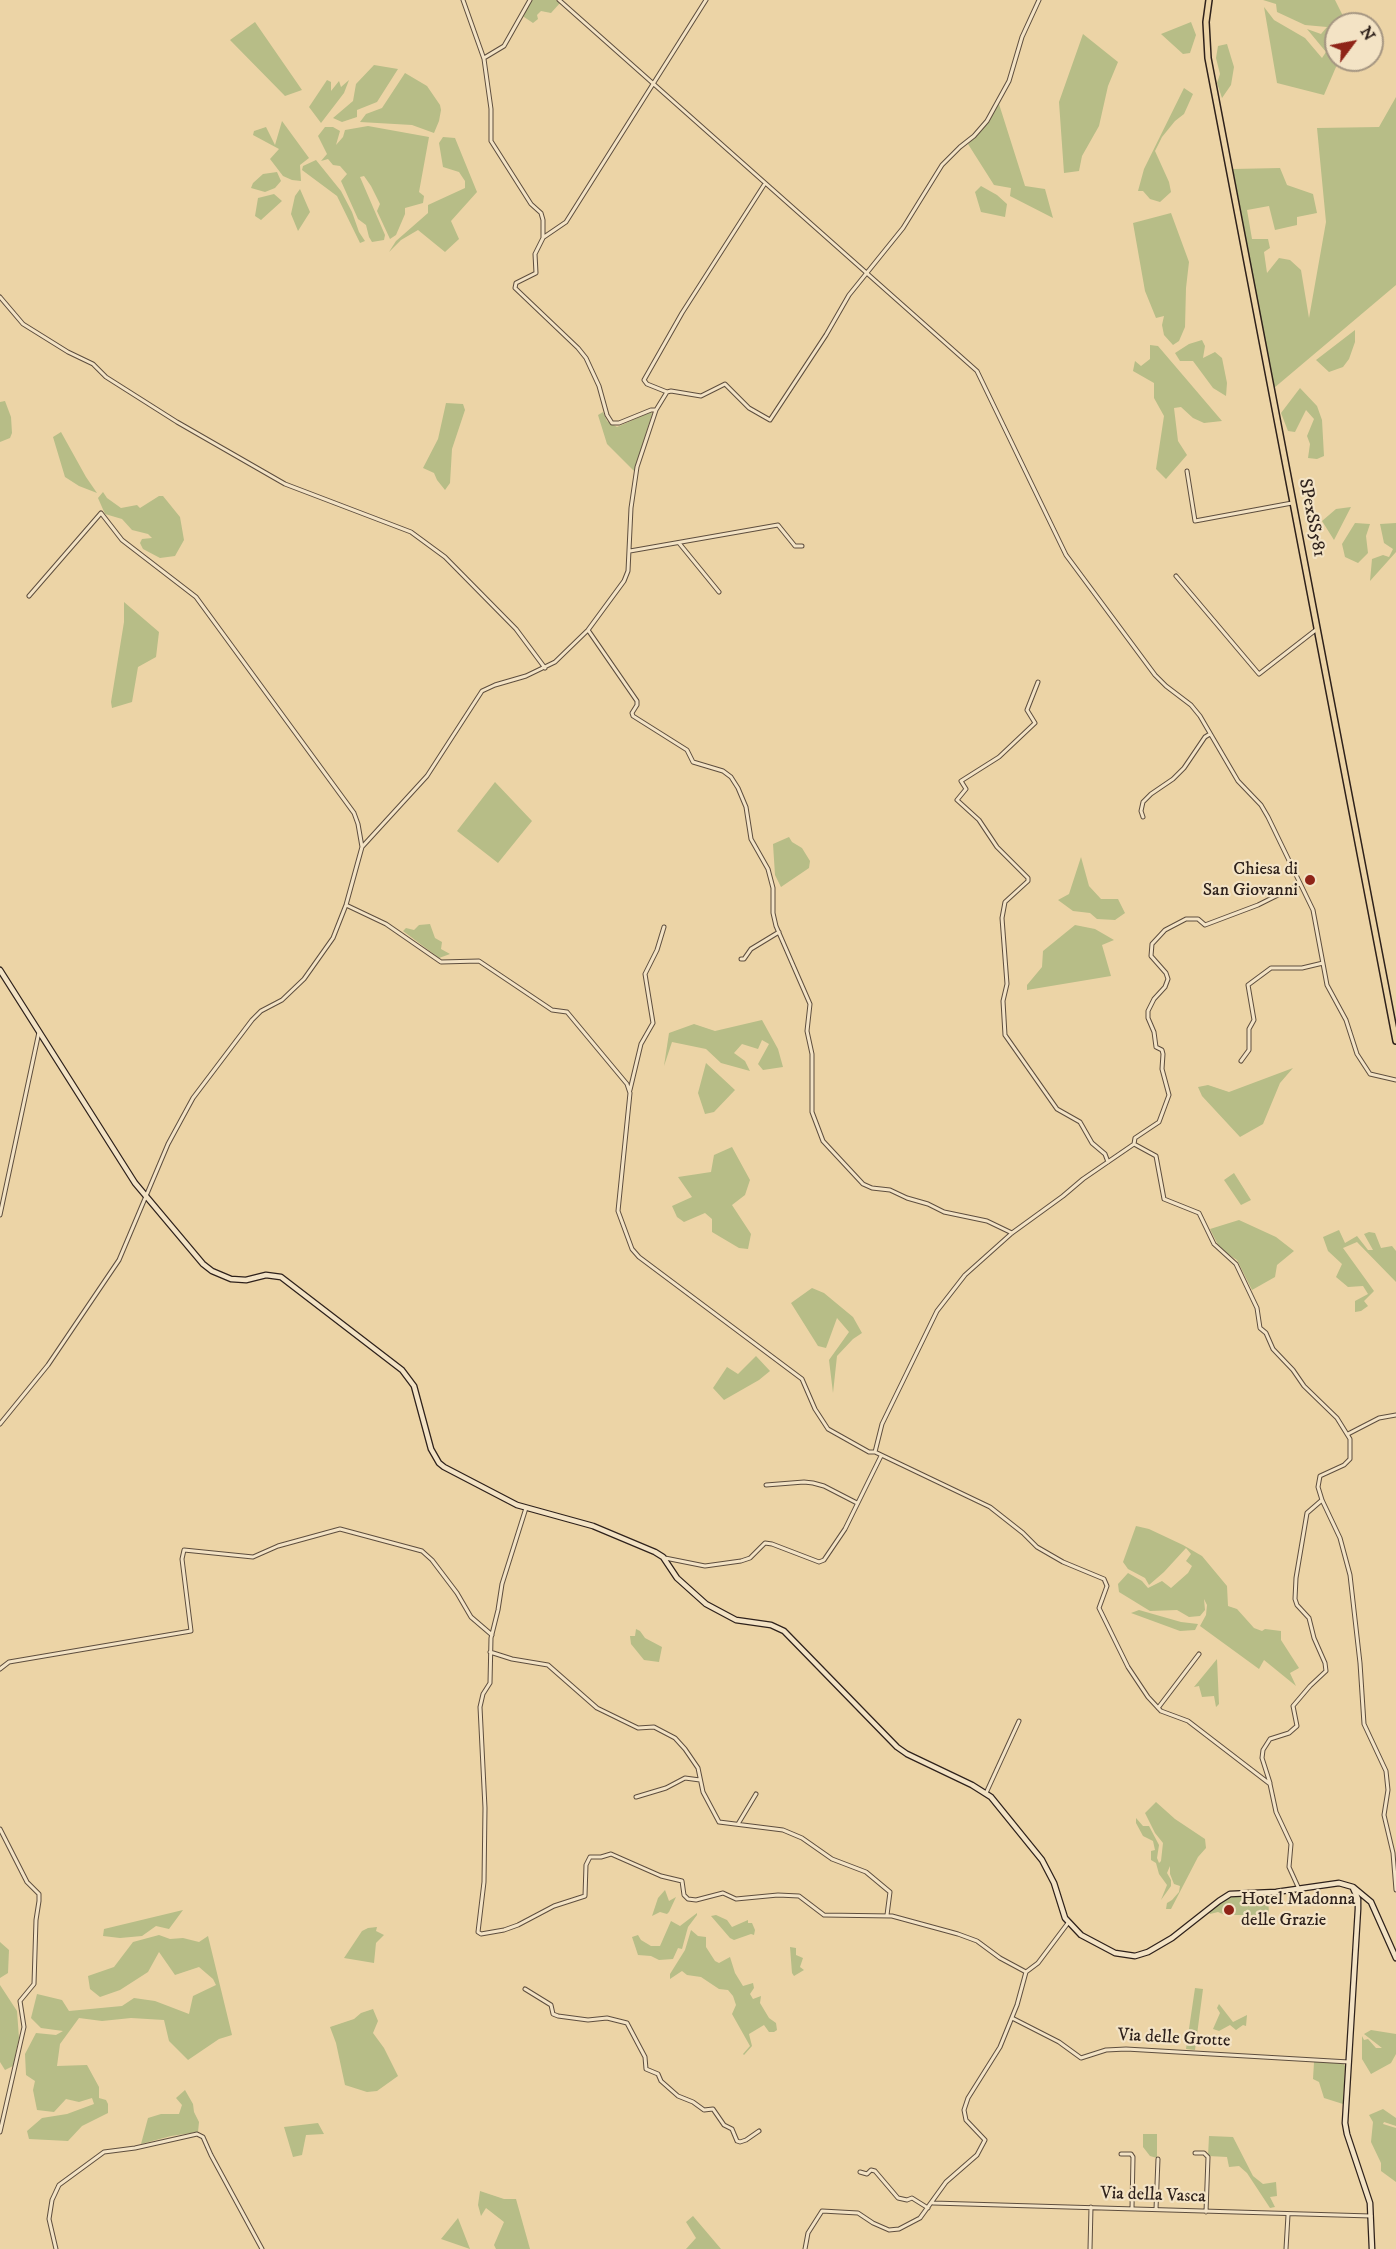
<!DOCTYPE html>
<html>
<head>
<meta charset="utf-8">
<style>
  body { margin:0 }
  #map { position:relative; width:1396px; height:2249px; overflow:hidden; background:#ecd4a6; font-family:"IM FELL DW Pica",serif }
  canvas { display:block }
  .north { position:absolute; left:1324px; top:12px; width:60px; height:60px; box-sizing:border-box; background:#f3e3c5; border:2px solid #a49581; border-radius:50%; rotate:58deg; font-size:16px; font-weight:700; line-height:24px; text-align:center; color:#2e211b }
  .north::after { content:''; display:block; margin:auto; width:21px; height:27px; background:#8f2418; clip-path:polygon(50% 0,100% 100%,50% 72%,0 100%) }
</style>
</head>
<body>
<div id="map">
<canvas width="1396" height="2249"></canvas>
<div class="north">N</div>
</div>
<script>
const context = document.querySelector('canvas').getContext('2d');
context.lineJoin = 'round';
function paint(path, color) {
  context.fillStyle = color;
  context.fill(path, 'evenodd');
}
function poly(rows) {
  const path = new Path2D();
  for (const r of rows) {
    path.moveTo(r[0], r[1]);
    for (let i = 2; i < r.length; i += 2) path.lineTo(r[i], r[i + 1]);
  }
  return path;
}
function stroke(path, color, width, dash) {
  context.strokeStyle = color;
  context.lineWidth = width;
  context.lineCap = dash ? 'butt' : 'round';
  context.setLineDash(dash || []);
  context.stroke(path);
}
function write(font, color, halo, rows, align = 'center') {
  context.font = font + ' "IM FELL DW Pica",serif';
  context.lineWidth = 4.5;
  context.setLineDash([]);
  context.textBaseline = 'middle';
  context.strokeStyle = halo;
  context.fillStyle = color;
  for (const [text, x, y, turn = 0] of rows) {
    context.save();
    context.translate(x, y);
    context.rotate((+turn || 0) * Math.PI / 180);
    context.textAlign = isNaN(turn) ? turn : align;
    if (halo) context.strokeText(text, 0, 0);
    context.fillText(text, 0, 0);
    context.restore();
  }
}
paint(poly([
  [530,0,556,0,560,3,551,13,541,11,537,15,538,19,533,23,521,15],
  [1263,0,1335,0,1345,20,1344,24,1336,24,1336,60,1339,60,1324,95,1277,83,1264,7,1274,20,1305,38,1322,58,1326,52,1307,29,1321,34,1327,27,1305,25,1277,12,1276,4],
  [255,22,302,90,285,96,230,40],
  [1191,22,1196,35,1190,53,1183,54,1161,34],
  [1083,34,1118,62,1108,86,1099,126,1082,156,1079,171,1064,173,1059,102],
  [1227,44,1234,67,1231,85,1222,98,1217,83,1220,74,1216,58,1218,46],
  [374,65,398,69,377,102,357,110,357,117,342,122,333,118,353,101,356,84],
  [405,73,427,86,440,105,441,110,439,121,434,133,412,125,360,122,366,114,382,108],
  [327,80,331,82,331,91,339,81,341,87,349,80,344,93,321,123,309,107],
  [1184,88,1193,94,1184,114,1175,121,1162,137,1155,151,1169,182,1171,192,1160,202,1150,199,1143,191,1138,191,1144,169],
  [1396,97,1396,285,1274,388,1233,169,1280,168,1287,185,1313,194,1317,213,1297,217,1297,225,1275,230,1269,206,1247,210,1252,239,1268,239,1270,248,1264,252,1267,273,1279,258,1290,260,1301,270,1309,318,1326,222,1317,128,1379,127],
  [999,104,1025,186,1045,189,1053,218,1010,196,1011,188,994,185,968,144,983,129],
  [282,121,309,158,300,165,301,181,292,180,283,176,270,159,279,149,253,135,254,131,266,127,275,145],
  [368,126,429,137,419,192,424,196,423,203,405,208,405,214,396,235,390,239,377,211,380,204,371,186,364,176,360,177,385,235,384,240,372,242,369,237,366,225,358,219,341,181,347,174,340,166,333,165,328,159,321,161,327,154,318,136,325,127,333,127,340,131,336,145,343,137,345,130],
  [443,137,455,138,477,192,451,221,459,239,445,252,418,230,401,240,389,252,396,241,428,213,428,205,465,188,465,181,459,172,443,167,439,143],
  [316,160,341,191,352,212,359,232,365,241,360,243,337,196,302,170,303,166],
  [277,172,281,181,275,188,265,192,251,188,253,183,263,174],
  [981,186,997,195,1007,204,1005,217,981,212,975,192],
  [300,189,310,212,298,231,291,214,295,196],
  [274,194,282,201,261,220,255,216,258,198],
  [1171,213,1189,262,1186,288,1185,327,1179,341,1173,345,1164,335,1162,325,1164,316,1156,318,1145,291,1133,223],
  [1355,330,1355,342,1349,359,1343,367,1329,372,1316,360],
  [1202,340,1205,346,1203,358,1215,352,1222,358,1227,383,1226,396,1213,388,1193,361,1180,361,1175,353,1189,344],
  [1150,345,1158,346,1222,421,1204,423,1193,418,1181,407,1174,408,1178,441,1187,455,1166,479,1156,469,1164,416,1154,398,1154,383,1133,371,1135,361,1141,366,1150,359],
  [1300,388,1317,406,1322,420,1324,456,1317,459,1308,458,1310,444,1307,436,1314,419,1306,410,1295,432,1288,431,1281,413],
  [5,401,11,417,12,433,10,438,0,442,0,402],
  [446,403,463,404,465,410,452,449,450,483,445,490,437,480,434,473,423,468,438,439],
  [603,412,607,421,617,427,651,412,652,414,634,471,607,444,598,415],
  [61,432,86,477,97,493,79,486,65,477,53,437],
  [103,492,107,498,121,508,137,505,140,508,159,496,163,496,180,517,184,540,175,556,160,558,143,549,140,543,142,539,152,538,148,534,132,530,122,519,105,514,98,498],
  [1351,507,1334,540,1322,521,1336,509],
  [1355,523,1370,524,1366,536,1368,553,1358,563,1345,557,1342,544],
  [1396,523,1396,552,1370,581,1372,559,1383,555,1389,557,1393,549,1384,543,1380,524],
  [124,602,159,632,156,657,138,667,132,702,112,708,111,702,124,622],
  [495,782,532,821,498,863,457,831],
  [789,837,792,842,802,848,810,861,809,868,781,887,775,875,773,844],
  [1081,857,1089,886,1101,899,1118,899,1125,913,1115,920,1097,919,1090,913,1073,911,1058,900,1069,894],
  [430,924,435,938,442,942,441,949,450,954,439,958,403,931,406,928,414,930,419,925],
  [1075,925,1095,929,1114,940,1102,945,1111,976,1027,990,1027,985,1042,967,1043,951],
  [762,1020,778,1049,783,1067,763,1070,758,1064,769,1044,762,1040,758,1049,742,1044,734,1053,745,1061,750,1071,721,1063,706,1049,672,1042,664,1066,669,1033,694,1024,715,1031],
  [706,1063,735,1090,714,1112,705,1114,698,1093],
  [1293,1068,1280,1083,1263,1124,1240,1137,1202,1096,1198,1087,1208,1085,1229,1092],
  [732,1147,750,1180,745,1195,732,1205,751,1234,748,1249,739,1248,712,1232,712,1219,705,1213,684,1222,677,1217,672,1206,692,1197,678,1177,711,1172,714,1155],
  [1234,1173,1251,1200,1241,1205,1224,1180],
  [1239,1220,1276,1237,1294,1251,1277,1265,1275,1277,1252,1290,1237,1260,1220,1249,1210,1229],
  [1339,1230,1345,1243,1357,1236,1368,1250,1373,1250,1364,1234,1369,1232,1375,1233,1381,1248,1392,1246,1396,1251,1396,1282,1357,1242,1343,1248,1374,1291,1364,1301,1368,1306,1361,1311,1355,1312,1355,1301,1368,1294,1363,1286,1348,1287,1336,1277,1342,1264,1328,1251,1323,1237],
  [812,1288,824,1293,853,1317,862,1333,853,1339,837,1356,833,1393,829,1360,849,1332,837,1318,826,1348,818,1346,791,1303],
  [756,1356,770,1371,759,1380,724,1400,713,1388,727,1367,738,1374],
  [1136,1526,1149,1529,1183,1545,1202,1556,1227,1586,1228,1606,1237,1609,1254,1628,1262,1631,1265,1629,1281,1631,1281,1640,1299,1668,1290,1673,1296,1686,1264,1660,1259,1669,1200,1626,1206,1615,1207,1605,1204,1599,1205,1610,1200,1616,1189,1617,1177,1610,1150,1611,1119,1592,1118,1584,1128,1573,1142,1581,1148,1588,1162,1581,1171,1588,1188,1573,1192,1566,1186,1561,1191,1554,1186,1548,1164,1572,1149,1585,1145,1578,1128,1569,1123,1562],
  [1139,1610,1181,1622,1198,1624,1195,1630,1180,1631,1131,1613],
  [636,1629,640,1631,645,1638,662,1647,659,1662,644,1660,631,1644,630,1636,635,1636],
  [1217,1659,1219,1704,1216,1707,1214,1696,1202,1697,1199,1686,1194,1687],
  [1156,1802,1175,1819,1205,1839,1206,1848,1198,1857,1171,1909,1166,1909,1167,1903,1172,1900,1179,1892,1180,1886,1174,1884,1170,1874,1170,1866,1167,1873,1171,1880,1171,1886,1161,1900,1167,1885,1159,1874,1156,1863,1151,1860,1151,1851,1155,1850,1153,1841,1143,1836,1136,1823,1136,1818,1143,1826,1149,1826,1159,1845,1157,1858,1159,1863,1161,1861,1163,1843,1155,1833,1145,1813],
  [665,1890,669,1901,676,1897,669,1912,667,1914,660,1912,652,1916,658,1898],
  [1268,1894,1269,1915,1225,1915,1218,1912,1210,1914,1209,1912,1230,1897],
  [183,1910,169,1929,156,1926,142,1936,120,1938,103,1936,104,1929],
  [697,1913,697,1915,688,1927,682,1949,678,1948,673,1959,659,1960,651,1956,638,1955,632,1937,638,1935,641,1940,651,1946,660,1946,671,1921,680,1926],
  [716,1915,727,1920,732,1927,748,1920,748,1923,752,1923,755,1930,754,1935,751,1934,734,1940,730,1938,711,1916],
  [377,1927,376,1931,384,1935,376,1943,374,1963,344,1958,362,1931,368,1928],
  [691,1930,698,1936,706,1937,706,1947,715,1961,719,1963,730,1957,735,1973,743,1986,753,1983,754,1988,750,1994,753,1999,761,1996,760,2003,769,2018,776,2023,777,2030,774,2032,769,2032,764,2025,749,2034,752,2046,744,2055,743,2054,750,2046,732,2014,736,2005,733,1996,728,1990,719,1989,701,1977,687,1975,682,1971,670,1979,670,1974,685,1950],
  [159,1935,170,1939,183,1938,199,1942,208,1936,232,2035,219,2039,188,2060,169,2041,164,2020,131,2018,102,2021,79,2018,60,2044,57,2066,87,2065,99,2087,99,2098,106,2100,108,2104,108,2113,82,2126,68,2141,29,2139,27,2131,42,2118,67,2114,94,2104,92,2098,79,2102,66,2099,54,2112,37,2110,33,2090,35,2081,26,2075,25,2054,36,2033,56,2035,63,2031,41,2028,31,2018,37,1994,62,2000,69,2011,122,2006,134,1998,155,2001,189,2014,193,1996,216,1985,213,1979,199,1967,175,1975,159,1952,148,1972,120,1990,100,1997,90,1989,88,1976,114,1967,133,1942],
  [0,1942,9,1950,8,1973,0,1978],
  [790,1947,796,1948,796,1955,803,1958,800,1967,804,1970,794,1976,792,1973],
  [0,1985,17,2011,19,2038,13,2066,5,2070,0,2062],
  [1195,1988,1203,1989,1195,2050,1186,2049],
  [1219,2004,1233,2022,1247,2015,1246,2026,1243,2025,1236,2030,1230,2025,1219,2031,1213,2029,1220,2013,1217,2008],
  [373,2009,378,2021,373,2033,384,2048,398,2076,377,2091,367,2092,345,2085,336,2043,330,2027,354,2019,361,2013],
  [1371,2030,1396,2034,1396,2054,1391,2063,1371,2074,1362,2059,1362,2036,1364,2040,1368,2039,1376,2048,1382,2048,1364,2034],
  [1318,2060,1343,2063,1345,2066,1343,2104,1324,2098,1319,2082,1313,2079,1314,2062],
  [185,2090,193,2104,194,2112,199,2122,198,2132,171,2136,141,2144,148,2118,161,2114,179,2114,182,2105,176,2098],
  [1383,2109,1396,2118,1396,2126,1384,2122,1383,2124,1396,2128,1396,2182,1381,2171,1381,2163,1371,2142,1373,2122,1369,2115],
  [318,2123,324,2134,306,2135,302,2155,293,2157,284,2127],
  [1143,2134,1157,2134,1157,2158,1150,2156,1143,2147],
  [1209,2136,1233,2137,1253,2176,1263,2184,1276,2182,1277,2196,1270,2197,1275,2207,1270,2208,1247,2173,1239,2166,1229,2167,1227,2157,1208,2156],
  [480,2191,504,2199,516,2199,530,2249,496,2249,494,2245,504,2222,486,2208,481,2216,478,2205],
  [693,2216,721,2249,686,2249,696,2238,686,2222],
  [458,2218,470,2249,441,2239]
]), '#b7bd87');
const street = poly([
  [559,0,977,371,1066,555,1155,675,1166,686,1191,705,1200,716,1238,781,1261,805,1268,817,1313,910,1327,985,1346,1020,1357,1054,1370,1074,1396,1080],
  [484,58,504,46,530,0],
  [544,237,566,222,706,0],
  [0,297,23,324,68,352,93,364,106,377,177,422,285,484,411,532,445,557,516,629,545,668],
  [667,392,647,384,644,380,682,313,764,185],
  [656,410,667,392,671,391,701,396,725,384,749,408,770,420,826,335,849,295,903,228,942,165,960,147,974,136,987,121,1009,81,1022,37,1039,0],
  [1187,471,1195,521,1292,503],
  [679,543,719,592],
  [630,551,778,525,795,546,802,546],
  [1176,576,1259,674,1317,629],
  [29,596,101,513,122,540,196,597,354,813,358,824,362,847],
  [588,630,637,701,637,705,632,713,633,716,687,750,693,762,723,771,731,777,738,788,746,807,751,839,768,869,773,888,773,913,776,926,810,1004,807,1031,812,1054,812,1112,823,1141,863,1184,872,1188,890,1190,907,1198,928,1204,944,1212,987,1221,1012,1233],
  [1038,682,1027,710,1035,723,999,757,961,781,966,789,957,800,979,820,997,847,1028,878,1028,881,1005,902,1002,918,1007,984,1003,1001,1005,1035,1057,1109,1080,1122,1092,1143,1105,1154,1108,1162],
  [1143,817,1141,811,1143,802,1151,794,1173,779,1184,768,1205,737,1210,734],
  [346,905,386,924,441,962,479,961,552,1010,567,1012,627,1084,630,1093,618,1211,632,1249,639,1257,802,1379,815,1409,828,1429,869,1452,875,1452,990,1507,1023,1533,1037,1547,1063,1562,1104,1579,1107,1586,1099,1608,1128,1667,1148,1697,1161,1711,1188,1721,1270,1784,1276,1812,1291,1844,1289,1867,1299,1889],
  [741,959,744,959,751,949,779,932],
  [1241,1061,1249,1050,1249,1029,1254,1020,1248,985,1271,968,1302,968,1323,963],
  [630,1090,641,1044,653,1023,645,974,657,950,664,927],
  [1134,1144,1156,1156,1164,1199,1199,1213,1214,1244,1236,1264,1257,1308,1260,1328,1266,1333,1273,1349,1293,1370,1304,1386,1337,1418,1350,1439,1350,1459,1344,1465,1320,1476,1318,1487,1322,1500,1340,1538,1350,1575,1360,1663,1364,1724,1386,1771,1388,1790,1384,1815,1393,1853,1396,1890],
  [0,1215,39,1032],
  [0,1424,48,1365,119,1260,168,1144,193,1098,252,1020,261,1011,282,1000,304,979,333,938,346,905,362,847,427,776,482,691,495,685,526,676,555,662,588,630,624,581,628,571,631,508,637,467,656,410,651,410,619,423,612,423,607,415,599,386,586,358,578,348,515,288,516,283,536,273,535,254,543,238,543,220,541,213,531,204,491,141,491,109,484,59,463,0],
  [1348,1434,1379,1418,1396,1415],
  [875,1452,882,1424,937,1311,965,1275,1012,1233,1063,1196,1083,1179,1134,1144,1135,1138,1159,1122,1169,1095,1162,1069,1163,1054,1162,1050,1156,1047,1154,1032,1148,1018,1148,1011,1154,999,1165,987,1168,979,1166,973,1151,956,1152,944,1165,930,1186,919,1198,919,1205,925,1258,905,1300,884],
  [766,1485,804,1482,813,1483,824,1486,857,1503],
  [526,1508,502,1584,498,1610,491,1638,490,1683,483,1694,480,1707,485,1808,484,1882,478,1932,481,1934,504,1930,518,1925,554,1906,585,1896,586,1865,590,1857,601,1857,611,1854,661,1876,682,1881,684,1895,688,1899,696,1900,723,1893,736,1899,778,1895,799,1896,824,1915,892,1916,958,1934,977,1941,1000,1958,1026,1972],
  [665,1558,705,1566,741,1561,750,1558,765,1543,772,1544,819,1562,824,1560,845,1529,881,1456],
  [490,1652,512,1659,548,1665,597,1708,638,1728,654,1727,675,1738,685,1749,698,1768,703,1792,719,1822,783,1830,802,1838,832,1859,866,1872,890,1892,887,1915],
  [0,1669,9,1662,191,1631,182,1559,184,1550,253,1557,278,1546,340,1529,422,1551,432,1560,457,1593,471,1617,492,1635],
  [1158,1708,1199,1654],
  [1270,1783,1262,1758,1263,1750,1270,1739,1289,1733,1297,1726,1293,1706,1310,1686,1326,1671,1325,1663,1314,1638,1309,1618,1297,1605,1295,1599,1296,1578,1307,1513,1322,1500],
  [986,1793,1019,1721],
  [636,1797,666,1788,685,1778,700,1780],
  [738,1824,756,1794],
  [0,1829,27,1882,39,1894,39,1901,36,1920,34,1984,20,2001,24,2027,0,2132],
  [525,1989,551,2005,553,2014,558,2016,588,2020,607,2018,627,2023,645,2057,646,2069,658,2074,661,2081,678,2096,693,2102,704,2110,713,2109,724,2125,732,2129,737,2141,740,2142,746,2140,759,2131],
  [1012,2018,1059,2042,1081,2058,1106,2050,1126,2049,1349,2062],
  [1195,2153,1204,2153,1208,2157,1206,2212],
  [1121,2154,1131,2154,1133,2157,1132,2208],
  [860,2172,867,2174,871,2170,875,2171,898,2198,907,2200,912,2198,928,2208],
  [933,2203,1371,2216],
  [1156,2209,1158,2159],
  [56,2249,49,2219,52,2200,59,2185,104,2152,135,2148,197,2134,203,2137,211,2155,262,2249],
  [805,2249,808,2233,822,2211,858,2213,873,2223,889,2230,899,2229,920,2218,946,2182,977,2155,985,2140,966,2120,964,2110,968,2098,1000,2047,1017,2005,1026,1972,1038,1963,1068,1923],
  [1090,2249,1091,2207],
  [1286,2249,1288,2215]
]);
const secondary = poly([
  [0,970,135,1183,203,1264,212,1271,231,1279,246,1280,266,1275,281,1277,402,1370,414,1386,431,1449,439,1463,444,1467,517,1505,593,1526,655,1552,663,1557,677,1578,706,1604,736,1620,771,1625,784,1631,897,1747,907,1754,972,1785,991,1797,1042,1860,1054,1883,1065,1918,1081,1935,1115,1953,1135,1956,1148,1952,1172,1938,1219,1901,1230,1894,1276,1892,1339,1883,1353,1887,1371,1902,1396,1958],
  [1353,1888,1358,1899,1358,1909,1345,2123,1347,2134,1370,2203,1372,2249]
]);
const primary = poly([
  [1209,0,1206,22,1208,58,1396,1041]
]);
stroke(street, '#5e4e3e', 5);
stroke(secondary, '#2e211b', 7);
stroke(primary, '#2e211b', 8);
stroke(street, '#f3e3c5', 3);
stroke(secondary, '#f3e3c5', 4.5);
stroke(primary, '#ecd4a6', 5);
for (const [x, y, r, color] of [
  [1310,880,6,"#8f2418"],
  [1229,1910,6,"#8f2418"]
]) {
  const dot = new Path2D();
  dot.arc(x, y, r, 0, 2 * Math.PI);
  context.fillStyle = color;
  context.fill(dot);
  stroke(dot, '#f3e3c5', 2);
}
write('18px', '#2e211b', '#f3e3c5', [
  ["SPexSS581",1311,518,79],
  ["Via delle Grotte",1174,2039,3],
  ["Via della Vasca",1153,2196,2]
]);
write('18px', '#2e211b', '#f3e3c5', [
  ["Chiesa di",1298,870],
  ["San Giovanni",1298,891],
  ["Hotel Madonna",1241,1900,"left"],
  ["delle Grazie",1241,1921,"left"]
], 'right');
</script>
</body>
</html>
